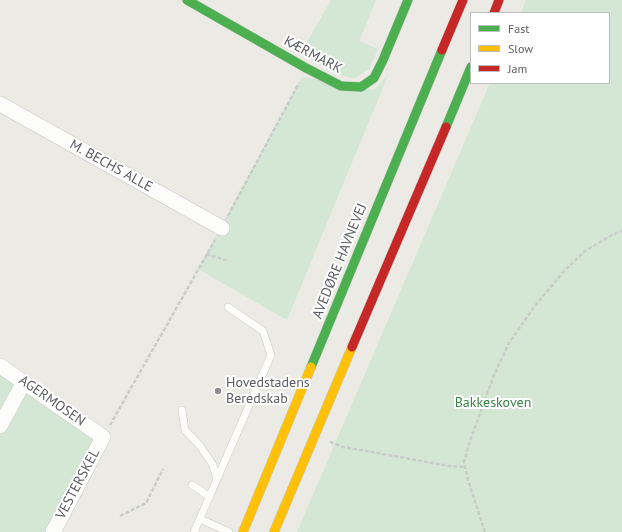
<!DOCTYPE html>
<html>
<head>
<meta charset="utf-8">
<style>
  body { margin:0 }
  #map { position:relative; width:622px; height:532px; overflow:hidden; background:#ebeae5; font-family:"PT Sans",sans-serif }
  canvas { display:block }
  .legend { position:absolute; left:470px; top:12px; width:140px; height:72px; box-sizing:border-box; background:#fff; border:1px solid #bdbec0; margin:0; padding:5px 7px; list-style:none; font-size:12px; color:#5b5d62 }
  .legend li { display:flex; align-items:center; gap:8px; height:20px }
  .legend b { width:20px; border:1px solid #bdbec0 }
</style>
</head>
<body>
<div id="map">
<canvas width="622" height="532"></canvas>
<ul class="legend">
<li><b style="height:5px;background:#4caf50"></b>Fast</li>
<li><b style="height:5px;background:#ffc107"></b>Slow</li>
<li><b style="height:5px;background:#c62828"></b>Jam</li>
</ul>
</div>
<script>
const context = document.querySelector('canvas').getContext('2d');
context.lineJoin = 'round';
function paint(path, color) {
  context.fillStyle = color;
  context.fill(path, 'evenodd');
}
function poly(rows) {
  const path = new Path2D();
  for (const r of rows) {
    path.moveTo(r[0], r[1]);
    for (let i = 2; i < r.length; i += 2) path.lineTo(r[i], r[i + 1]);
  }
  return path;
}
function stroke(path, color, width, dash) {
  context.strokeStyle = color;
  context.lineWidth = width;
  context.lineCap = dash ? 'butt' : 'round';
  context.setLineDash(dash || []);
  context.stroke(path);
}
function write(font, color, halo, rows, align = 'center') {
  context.font = font + ' "PT Sans",sans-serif';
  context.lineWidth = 4;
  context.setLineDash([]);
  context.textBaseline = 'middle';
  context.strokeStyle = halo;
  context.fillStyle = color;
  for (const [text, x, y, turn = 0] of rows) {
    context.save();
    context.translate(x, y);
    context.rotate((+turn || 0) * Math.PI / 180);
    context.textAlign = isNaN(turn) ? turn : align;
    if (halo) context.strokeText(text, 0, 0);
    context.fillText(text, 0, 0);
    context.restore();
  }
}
paint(poly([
  [331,0,376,0,359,41,378,49,369,69,357,77,351,78,336,74,301,53],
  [526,0,622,0,622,532,297,532,490,83,609,83,609,13,521,13],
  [388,75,287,320,198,269,302,77,374,90],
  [0,374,95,440,47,532,0,532]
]), '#d4e6d4');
const lane = poly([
  [182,410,185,430,200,446,213,465,217,480],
  [192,485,210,497],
  [200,519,229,532],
  [194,532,271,355,263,331,228,307]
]);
const street = poly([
  [0,104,222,228],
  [0,366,103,437,53,532],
  [0,426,24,382]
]);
const fast = poly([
  [187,0,306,68,341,86,361,87,374,78,383,60,408,0],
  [446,127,471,67],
  [311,367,442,50]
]);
const slow = poly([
  [243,532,311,367],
  [274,532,352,347]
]);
const jam = poly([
  [494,13,499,0],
  [442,50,463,0],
  [352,347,446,127]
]);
stroke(lane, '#c7c7c5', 8);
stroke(street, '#c7c7c5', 16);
stroke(fast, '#c8c7c6', 10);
stroke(slow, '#c8c7c6', 10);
stroke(jam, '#c8c7c6', 10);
stroke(poly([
  [228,216,299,83],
  [206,254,229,261],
  [110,425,215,240],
  [330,442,343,447,372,452,449,466,465,467],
  [120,516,146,503,163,469],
  [485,532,468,480,464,462,469,444,494,375,509,343,534,307,564,271,585,251,612,235,622,231]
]), '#c8ccca', 2.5, [4, 2]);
stroke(lane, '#fcfcfb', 7);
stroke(street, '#fcfcfb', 15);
stroke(fast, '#4caf50', 9);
stroke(slow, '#ffc107', 9);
stroke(jam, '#c62828', 9);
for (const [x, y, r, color] of [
  [218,391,4,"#8d8e90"]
]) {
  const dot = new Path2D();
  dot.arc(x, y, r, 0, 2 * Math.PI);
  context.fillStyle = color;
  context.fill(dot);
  stroke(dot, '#fff', 1.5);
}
write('14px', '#5b5d62', '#fff', [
  ["KÆRMARK",313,55,28],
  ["M. BECHS ALLE",111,166,29],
  ["AVEDØRE HAVNEVEJ",340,261,-68],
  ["AGERMOSEN",52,401,35],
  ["VESTERSKEL",78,484,-62]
]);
write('14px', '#5b5d62', '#fff', [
  ["Hovedstadens",226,383],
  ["Beredskab",226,399]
], 'left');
write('14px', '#3a8249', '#fff', [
  ["Bakkeskoven",493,403]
]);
</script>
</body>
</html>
